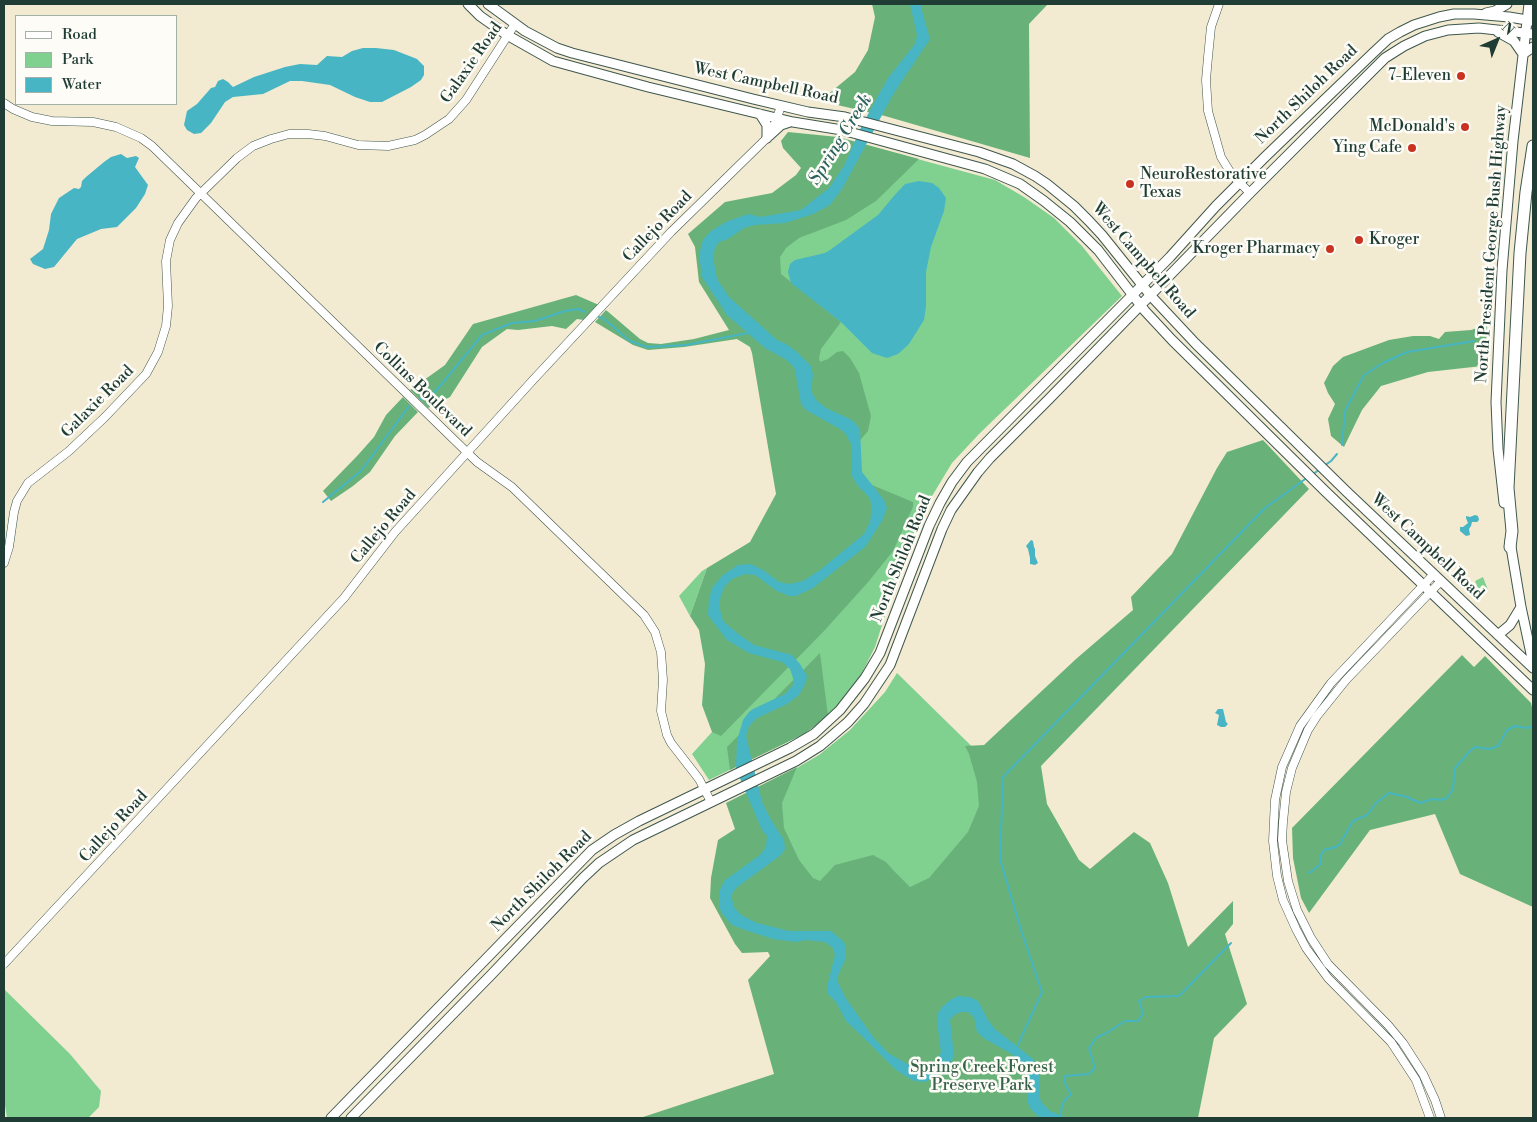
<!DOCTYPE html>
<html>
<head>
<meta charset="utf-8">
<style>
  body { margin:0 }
  #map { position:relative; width:1537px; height:1122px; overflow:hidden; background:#f3ead2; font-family:"Libre Bodoni",serif }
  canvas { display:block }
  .frame { position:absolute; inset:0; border:5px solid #1f3d34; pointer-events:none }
  .legend { position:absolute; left:15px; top:15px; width:162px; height:90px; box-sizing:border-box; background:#fdfcf7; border:1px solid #a4b0a9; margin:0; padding:6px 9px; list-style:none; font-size:15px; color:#1f3d34 }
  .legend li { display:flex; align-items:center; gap:10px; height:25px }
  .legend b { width:25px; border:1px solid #a4b0a9 }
  .north { position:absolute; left:1472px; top:15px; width:50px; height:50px; -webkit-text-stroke:4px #fdfcf7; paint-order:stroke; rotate:44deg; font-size:14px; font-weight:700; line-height:20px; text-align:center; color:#1f3d34 }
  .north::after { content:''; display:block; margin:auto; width:18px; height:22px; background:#1f3d34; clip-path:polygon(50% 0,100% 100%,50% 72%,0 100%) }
</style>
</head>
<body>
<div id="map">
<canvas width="1537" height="1122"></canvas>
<div class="frame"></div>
<ul class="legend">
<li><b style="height:6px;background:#fff"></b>Road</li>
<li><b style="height:14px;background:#80d090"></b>Park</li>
<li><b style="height:14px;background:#47b5c3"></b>Water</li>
</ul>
<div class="north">N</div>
</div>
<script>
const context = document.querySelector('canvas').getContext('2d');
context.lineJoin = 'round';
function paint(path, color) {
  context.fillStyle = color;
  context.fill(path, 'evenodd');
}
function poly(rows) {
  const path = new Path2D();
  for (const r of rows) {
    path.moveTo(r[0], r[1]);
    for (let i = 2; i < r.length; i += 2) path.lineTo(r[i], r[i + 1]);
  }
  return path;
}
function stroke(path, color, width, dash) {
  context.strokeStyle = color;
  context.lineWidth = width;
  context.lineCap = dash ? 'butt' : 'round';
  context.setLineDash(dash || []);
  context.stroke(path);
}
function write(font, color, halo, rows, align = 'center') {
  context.font = font + ' "Libre Bodoni",serif';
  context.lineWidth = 5;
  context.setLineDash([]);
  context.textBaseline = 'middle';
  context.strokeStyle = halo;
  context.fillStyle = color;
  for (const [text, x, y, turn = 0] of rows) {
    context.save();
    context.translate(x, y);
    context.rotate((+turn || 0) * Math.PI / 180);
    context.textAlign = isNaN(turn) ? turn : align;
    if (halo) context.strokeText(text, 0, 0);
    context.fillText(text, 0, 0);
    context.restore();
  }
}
paint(poly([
  [862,144,995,180,1024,197,1054,218,1082,246,1122,296,979,434,952,463,929,501,907,547,875,647,860,677,837,709,804,734,709,780,692,754,712,732,879,514,723,302],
  [707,568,690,616,679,596,702,571],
  [1483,577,1488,590,1480,593,1475,581],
  [897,673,1003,777,863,1036,757,808,795,769,819,755,850,730,885,692],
  [4,989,70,1054,101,1091,99,1107,88,1118,7,1118,4,1099]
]), '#80d090');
paint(poly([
  [872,4,1048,4,1029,24,1030,158,885,116,820,101,855,72,868,50,875,17],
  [788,132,838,137,919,159,876,201,846,220,799,238,786,248,780,257,781,274,841,322,821,349,819,358,820,362,828,359,837,352,843,351,850,358,859,373,871,416,868,431,857,444,860,480,913,502,913,507,893,551,869,581,824,631,721,736,712,732,702,705,705,664,699,630,690,616,707,568,750,542,776,494,752,353,750,347,737,339,684,347,648,350,633,345,595,322,606,310,640,339,648,343,661,344,694,339,729,330,699,282,695,247,688,234,725,202,772,193,796,175,801,168,783,148,781,141],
  [576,295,599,305,584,320,577,319,566,329,552,326,518,330,507,329,482,347,450,397,428,408,410,390,445,365,473,324],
  [1486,325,1490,335,1482,366,1428,372,1381,386,1362,410,1344,447,1331,436,1328,419,1335,404,1328,393,1324,383,1333,366,1343,357,1389,340,1413,336,1430,336,1439,339,1445,332,1471,330],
  [403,397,418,412,395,436,370,472,353,486,331,501,323,491,358,455,374,437,386,415],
  [1263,440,1309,489,1041,766,1047,804,1079,860,1090,869,1134,832,1150,843,1168,883,1188,947,1233,901,1233,924,1225,934,1247,1004,1214,1038,1198,1118,640,1118,774,1074,748,980,770,956,768,952,742,953,735,944,710,898,711,878,718,840,735,829,726,803,797,767,782,803,784,828,799,860,813,878,820,881,835,865,873,855,886,862,893,870,910,887,929,878,968,832,979,806,977,782,969,754,965,746,984,745,1076,659,1133,610,1131,597,1172,554,1217,468,1227,452],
  [820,653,828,716,804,734,730,770,727,747],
  [1462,655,1474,667,1485,656,1531,703,1533,712,1533,907,1460,874,1435,814,1370,830,1309,913,1301,898,1293,858,1292,828]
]), '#68b27a');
paint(poly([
  [910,4,921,4,922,11,930,39,894,93,842,189,830,205,813,214,785,223,755,225,744,228,728,239,719,242,715,248,713,257,717,279,729,297,777,340,786,344,797,352,811,366,813,375,811,391,817,401,826,408,852,420,860,429,862,472,884,500,887,508,882,521,865,547,813,588,796,596,789,596,777,591,755,575,745,574,732,579,725,586,721,595,719,606,723,621,737,633,754,645,792,655,800,664,807,676,806,682,799,695,787,704,757,718,749,726,746,736,762,802,771,820,784,840,785,849,781,855,736,888,732,894,732,899,734,907,741,915,757,923,789,931,831,931,837,936,844,942,846,948,846,958,839,973,837,980,845,997,873,1037,888,1053,918,1070,925,1070,932,1066,938,1060,941,1052,937,1021,938,1013,942,1007,949,1001,958,996,970,997,978,1001,988,1020,995,1029,1033,1059,1039,1069,1040,1085,1039,1096,1042,1103,1050,1111,1067,1118,1040,1118,1030,1108,1027,1101,1028,1080,1027,1071,1022,1064,1012,1054,985,1039,977,1032,974,1017,968,1012,960,1012,953,1016,950,1020,954,1056,948,1067,926,1082,914,1081,896,1070,869,1043,846,1021,836,1002,828,994,827,987,835,955,833,948,825,942,805,940,796,942,773,939,745,930,732,925,721,912,719,905,719,892,724,881,760,855,766,847,767,836,762,830,736,769,737,741,743,720,749,712,753,709,785,694,793,685,793,678,790,669,782,662,749,653,727,640,708,615,709,600,712,588,722,576,738,565,751,564,763,570,779,582,789,584,803,581,820,570,864,534,870,522,872,506,869,497,858,486,852,476,851,444,845,433,840,429,806,410,801,404,795,370,793,366,785,359,765,348,727,315,702,277,699,255,703,240,711,231,726,222,748,214,761,217,801,210,829,188,844,166,862,125,888,78,915,44,917,35],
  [363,48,376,48,394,50,417,59,424,66,424,75,421,80,411,87,382,102,370,102,355,97,330,85,302,81,290,81,263,94,233,97,225,102,211,123,201,133,194,134,187,130,184,125,187,111,197,104,211,88,215,87,218,81,223,79,228,82,233,87,254,77,285,67,300,64,317,65,327,56,342,57,352,51],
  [121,154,127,158,136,156,139,158,135,167,148,185,145,194,136,208,117,227,101,229,77,239,54,267,45,269,33,264,30,259,43,249,49,230,51,214,59,198,74,188,79,189,81,187,82,181,86,177,104,162,111,157],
  [919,181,932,183,939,188,946,198,944,211,931,247,926,272,926,306,924,320,909,344,898,354,887,358,872,353,841,322,791,283,788,272,790,264,795,260,825,253,830,250,878,215,893,197,905,184],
  [1475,515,1478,516,1479,520,1477,522,1472,522,1471,526,1469,529,1470,535,1466,536,1460,531,1460,527,1463,527,1468,523,1466,518,1466,516,1470,517],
  [1031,540,1033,541,1034,547,1035,549,1035,556,1038,563,1035,565,1030,564,1030,558,1028,549,1026,546],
  [1218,709,1223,709,1226,722,1228,724,1225,727,1221,727,1217,725,1219,715,1215,713]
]), '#47b5c3');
stroke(poly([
  [599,317,603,318,630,341,647,347,686,345,748,333],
  [421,399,435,392,482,335,512,323,535,321,565,311,578,309,585,312],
  [1342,445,1345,411,1364,375,1383,363,1407,352,1474,341],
  [1324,466,1331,461,1337,454],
  [1312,475,1320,469],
  [323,502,361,471,409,406],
  [1309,873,1321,864,1321,855,1324,850,1336,847,1340,844,1353,821,1367,815,1376,803,1389,793,1407,797,1420,803,1433,799,1440,800,1447,798,1453,789,1455,768,1469,752,1475,747,1489,749,1498,746,1507,730,1515,726,1526,728,1531,727],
  [1017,1047,1042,992,1021,930,1000,859,1003,777,1265,508,1308,477],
  [1059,1118,1064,1101,1071,1094,1064,1082,1065,1076,1089,1074,1095,1068,1089,1048,1097,1037,1105,1034,1125,1021,1138,1021,1143,1014,1139,1001,1146,997,1179,996,1231,943]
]), '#47b5c3', 2);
const tertiary = poly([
  [1219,4,1211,27,1208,57,1206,80,1208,111,1221,157,1232,175,1250,193],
  [4,103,13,109,32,117,52,121,93,122,116,127,141,138,152,146,477,462,512,487,644,615,655,632,661,652,663,680,661,711,667,735,671,743,699,779,711,802],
  [4,563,9,547,14,512,17,501,28,483,69,451,105,417,146,374,158,352,166,326,168,306,166,261,170,240,178,223,196,198,237,158,253,146,271,139,289,134,308,134,325,136,358,145,388,146,415,140,425,135,449,119,466,100,515,24],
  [4,964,344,598,395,532,533,380,671,232,769,136,773,129,781,106],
  [1430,1118,1416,1080,1391,1042,1328,978,1306,948,1296,929,1283,900,1277,876,1273,841,1275,800,1282,767,1300,726,1331,683,1434,574],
  [1441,1118,1435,1100,1423,1074,1403,1043,1388,1025,1328,964,1311,938,1297,910,1288,881,1282,840,1283,822,1286,792,1292,768,1308,730,1317,716,1346,680,1441,581]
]);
const secondary = poly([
  [468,4,480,16,507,35,553,61,648,87,793,122,842,130,985,169,1020,184,1044,201,1070,222,1098,250,1145,311,1172,340,1325,491,1533,690],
  [488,4,525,31,557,48,572,53,753,99,808,112,845,117,979,152,1013,164,1035,176,1047,184,1074,206,1089,221,1102,235,1151,296,1195,343,1347,492,1533,668],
  [1486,13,1495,11,1507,4],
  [1498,32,1514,41,1523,54,1533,47],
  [760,114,767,125,767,138],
  [769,136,781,125,790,122],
  [1504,503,1498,449,1496,402,1502,270,1513,141,1529,4],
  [1510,541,1521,607,1533,663],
  [1498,635,1510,625,1521,607],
  [331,1118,592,850,614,835,639,821,790,748,814,734,840,710,865,678,880,653,929,526,940,503,952,482,967,462,1170,257,1216,206,1265,157,1372,54,1388,39,1400,32,1414,25,1439,17,1454,14,1474,14,1509,17,1533,21],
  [351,1118,491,975,583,878,599,863,633,840,796,761,820,746,848,722,864,704,890,665,942,529,951,510,978,472,990,458,1049,399,1250,193,1385,58,1404,46,1425,36,1448,30,1479,28,1533,34]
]);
const motorway = poly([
  [1510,547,1512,531,1508,488,1520,253,1526,192,1533,146]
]);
stroke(tertiary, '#3f574c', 9);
stroke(secondary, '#3f574c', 11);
stroke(motorway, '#3f574c', 13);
stroke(tertiary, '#fff', 8);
stroke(secondary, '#fff', 9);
stroke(motorway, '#fff', 11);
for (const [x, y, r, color] of [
  [1461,76,5,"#c8321e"],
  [1465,127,5,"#c8321e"],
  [1412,148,5,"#c8321e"],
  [1130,184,5,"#c8321e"],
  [1359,240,5,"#c8321e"],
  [1330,249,5,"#c8321e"]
]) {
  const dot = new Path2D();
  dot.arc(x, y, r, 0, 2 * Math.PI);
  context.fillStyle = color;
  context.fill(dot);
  stroke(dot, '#fdfcf7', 2);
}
write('16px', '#1f3d34', '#fdfcf7', [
  ["Galaxie Road",472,63,-55],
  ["West Campbell Road",766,84,12],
  ["North Shiloh Road",1307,95,-44],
  ["Callejo Road",658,227,-46],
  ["North President George Bush Highway",1492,244,-86],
  ["West Campbell Road",1143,261,49],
  ["Collins Boulevard",422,390,44],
  ["Galaxie Road",98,402,-45],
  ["Callejo Road",384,527,-50],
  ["West Campbell Road",1427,547,43],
  ["North Shiloh Road",902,559,-68],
  ["Callejo Road",114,827,-47],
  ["North Shiloh Road",542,882,-45]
]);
write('16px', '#1f3d34', '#fdfcf7', [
  ["7-Eleven",1451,76],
  ["McDonald's",1455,127],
  ["Ying Cafe",1402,148],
  ["NeuroRestorative",1140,175,"left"],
  ["Texas",1140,193,"left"],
  ["Kroger",1369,240,"left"],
  ["Kroger Pharmacy",1320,249]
], 'right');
write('16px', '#37624b', '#fdfcf7', [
  ["Spring Creek Forest",982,1068],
  ["Preserve Park",982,1086]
]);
write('italic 18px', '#2b615f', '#fdfcf7', [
  ["Spring Creek",841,140,-58]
]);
</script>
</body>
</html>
